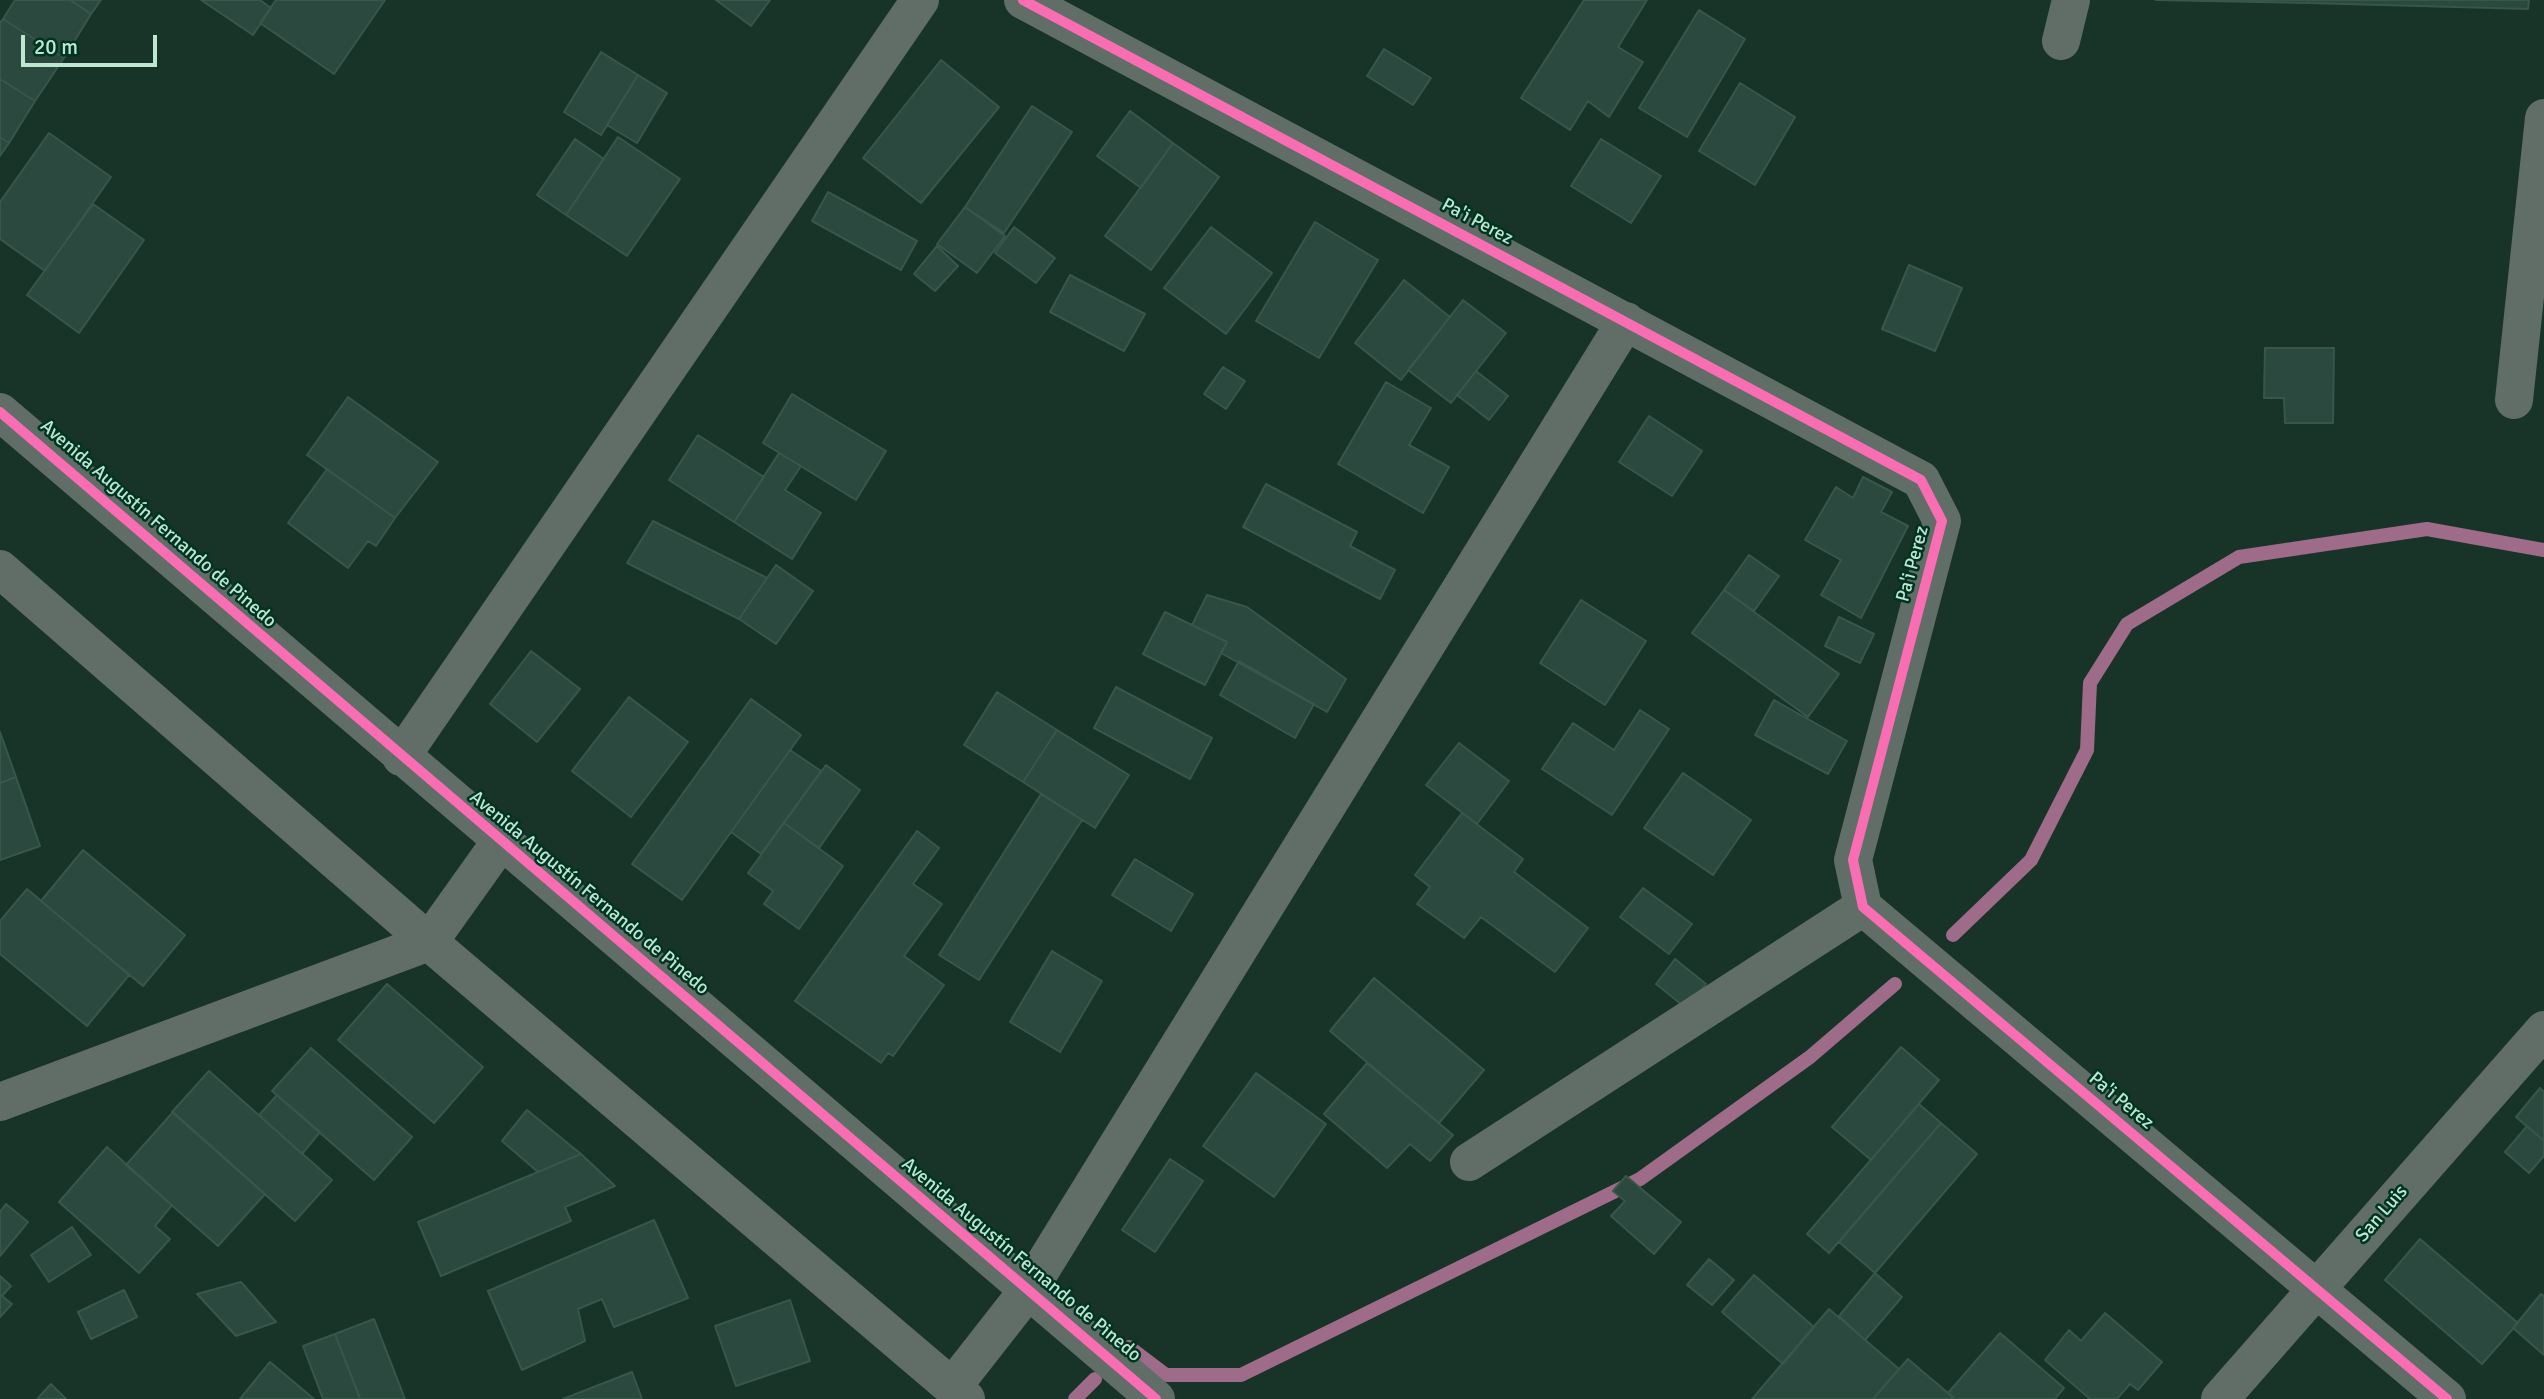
<!DOCTYPE html>
<html>
<head>
<meta charset="utf-8">
<style>
  body { margin:0 }
  #map { position:relative; width:2544px; height:1399px; overflow:hidden; background:#183328; font-family:Signika,sans-serif }
  canvas { display:block }
  .scale { position:absolute; left:21px; top:35px; width:136px; height:32px; box-sizing:border-box; border:4px solid #bee7d2; border-top:0; padding-left:9px; font-size:21px; line-height:24px; white-space:nowrap; color:#bee7d2; -webkit-text-stroke:5px #003422; paint-order:stroke }
</style>
</head>
<body>
<div id="map">
<canvas width="2544" height="1399"></canvas>
<div class="scale">20 m</div>
</div>
<script>
const context = document.querySelector('canvas').getContext('2d');
context.lineJoin = 'round';
function poly(rows) {
  const path = new Path2D();
  for (const r of rows) {
    path.moveTo(r[0], r[1]);
    for (let i = 2; i < r.length; i += 2) path.lineTo(r[i], r[i + 1]);
  }
  return path;
}
function stroke(path, color, width, dash) {
  context.strokeStyle = color;
  context.lineWidth = width;
  context.lineCap = dash ? 'butt' : 'round';
  context.setLineDash(dash || []);
  context.stroke(path);
}
function paint(path, color) {
  context.fillStyle = color;
  context.fill(path, 'evenodd');
}
function write(font, color, halo, rows, align = 'center') {
  context.font = font + ' Signika,sans-serif';
  context.lineWidth = 5;
  context.setLineDash([]);
  context.textBaseline = 'middle';
  context.strokeStyle = halo;
  context.fillStyle = color;
  for (const [text, x, y, turn = 0] of rows) {
    context.save();
    context.translate(x, y);
    context.rotate((+turn || 0) * Math.PI / 180);
    context.textAlign = isNaN(turn) ? turn : align;
    if (halo) context.strokeText(text, 0, 0);
    context.fillText(text, 0, 0);
    context.restore();
  }
}
stroke(poly([
  [1953,935,2031,860,2087,750,2090,683,2127,624,2239,557,2427,529,2544,550],
  [1129,1347,1166,1375,1241,1375,1640,1179,1810,1057,1895,984],
  [1075,1399,1095,1379]
]), '#9e6b89', 14);
const building = poly([
  [15,0,70,0,91,14,64,58,3,19,15,0],
  [70,0,101,0,91,14,70,0],
  [201,0,260,0,271,8,253,35,201,0],
  [276,0,385,0,334,74,260,23,276,0],
  [716,0,770,0,751,26,716,0],
  [1584,0,1647,0,1618,47,1643,62,1609,117,1588,101,1570,130,1521,98,1584,0],
  [2156,0,2309,0,2308,3,2156,0],
  [2309,0,2529,0,2528,9,2308,3,2309,0],
  [1699,10,1745,39,1687,137,1639,108,1699,10],
  [3,19,64,58,35,101,0,79,0,23,3,19],
  [1384,49,1431,78,1413,105,1367,76,1384,49],
  [601,52,638,75,601,135,564,112,601,52],
  [941,60,999,107,921,203,863,158,941,60],
  [638,75,667,93,637,143,607,125,638,75],
  [0,79,35,101,9,143,0,137,0,79],
  [1740,83,1795,117,1755,185,1699,151,1740,83],
  [1032,106,1072,132,1004,233,965,207,1032,106],
  [1130,111,1173,143,1141,188,1097,156,1130,111],
  [49,133,111,177,45,271,0,239,0,202,49,133],
  [0,137,9,143,0,156,0,137],
  [618,137,680,179,627,256,566,215,618,137],
  [575,139,604,159,566,215,537,195,575,139],
  [1601,139,1661,176,1631,223,1571,186,1601,139],
  [1173,143,1219,177,1151,270,1105,236,1173,143],
  [828,192,917,241,901,270,812,221,828,192],
  [93,204,144,240,79,333,27,295,93,204],
  [965,207,1005,236,977,273,937,244,965,207],
  [1315,222,1378,260,1319,358,1256,321,1315,222],
  [1014,227,1055,258,1036,283,995,253,1014,227],
  [1211,227,1272,273,1226,334,1164,288,1211,227],
  [937,246,958,266,935,291,914,274,937,246],
  [1909,265,1962,288,1935,351,1882,329,1909,265],
  [1070,275,1145,314,1124,351,1050,312,1070,275],
  [1404,280,1450,317,1401,380,1355,343,1404,280],
  [1463,300,1506,333,1451,403,1408,370,1463,300],
  [2265,348,2334,348,2333,423,2285,423,2284,398,2264,398,2265,348],
  [1223,367,1245,381,1226,409,1204,394,1223,367],
  [1476,371,1508,396,1489,420,1457,395,1476,371],
  [1386,382,1431,408,1409,445,1449,467,1423,513,1338,464,1386,382],
  [792,394,886,451,856,500,763,443,792,394],
  [348,397,438,462,395,518,307,455,348,397],
  [1649,416,1702,451,1672,496,1619,462,1649,416],
  [698,435,764,477,734,522,669,480,698,435],
  [779,453,801,466,785,490,821,513,792,559,734,522,779,453],
  [327,469,395,518,376,546,368,541,348,568,288,523,327,469],
  [1863,477,1892,492,1881,512,1908,526,1861,618,1821,595,1841,560,1805,540,1836,487,1853,498,1863,477],
  [1266,484,1357,532,1350,546,1395,570,1380,599,1243,527,1266,484],
  [653,521,767,578,739,619,627,563,653,521],
  [1749,555,1779,576,1754,611,1724,590,1749,555],
  [776,565,813,591,776,644,739,619,776,565],
  [1724,590,1839,674,1808,717,1692,633,1724,590],
  [1207,595,1247,607,1346,679,1327,712,1221,653,1227,642,1192,625,1207,595],
  [1581,600,1646,641,1605,705,1540,663,1581,600],
  [1165,612,1227,642,1205,685,1143,654,1165,612],
  [1839,617,1874,634,1860,663,1825,646,1839,617],
  [531,651,580,689,537,742,490,704,531,651],
  [1239,661,1314,704,1295,738,1220,695,1239,661],
  [1116,687,1212,738,1190,779,1094,728,1116,687],
  [997,692,1057,730,1023,782,964,745,997,692],
  [629,697,688,742,631,817,572,771,629,697],
  [751,699,801,735,682,900,632,864,751,699],
  [1774,700,1847,741,1828,774,1755,735,1774,700],
  [1640,710,1669,729,1612,815,1542,769,1573,723,1614,750,1640,710],
  [1057,730,1129,775,1095,828,1023,782,1057,730],
  [0,732,16,777,0,783,0,732],
  [1459,743,1509,781,1477,824,1426,785,1459,743],
  [790,750,821,771,761,854,731,832,790,750],
  [826,765,860,790,819,848,784,823,826,765],
  [1683,773,1751,820,1713,875,1644,828,1683,773],
  [16,777,40,846,0,860,0,783,16,777],
  [1041,794,1082,820,979,980,939,955,1041,794],
  [1462,813,1523,859,1514,872,1588,928,1555,972,1481,917,1464,938,1417,904,1430,887,1415,875,1462,813],
  [784,823,843,866,799,929,764,904,773,891,748,873,784,823],
  [917,831,939,848,913,884,942,904,904,956,944,985,893,1056,888,1053,881,1063,795,1001,917,831],
  [83,850,185,935,143,986,41,901,83,850],
  [1135,859,1193,894,1171,931,1112,895,1135,859],
  [1643,888,1692,924,1669,954,1620,917,1643,888],
  [27,889,129,975,87,1026,0,954,0,921,27,889],
  [1052,951,1102,981,1060,1052,1010,1022,1052,951],
  [1675,959,1706,984,1687,1009,1656,984,1675,959],
  [1374,978,1484,1070,1439,1123,1330,1031,1374,978],
  [387,984,483,1067,434,1123,338,1040,387,984],
  [1901,1047,1939,1080,1871,1160,1832,1127,1901,1047],
  [311,1048,412,1137,374,1180,272,1091,311,1048],
  [1367,1063,1453,1135,1430,1161,1410,1144,1387,1168,1324,1114,1367,1063],
  [209,1071,332,1180,295,1221,172,1112,209,1071],
  [1256,1073,1326,1124,1274,1197,1203,1146,1256,1073],
  [2540,1088,2544,1092,2544,1141,2516,1117,2540,1088],
  [277,1095,320,1132,302,1154,259,1115,277,1095],
  [1919,1104,1941,1123,1829,1253,1807,1234,1919,1104],
  [527,1110,581,1154,538,1172,502,1141,527,1110],
  [173,1112,265,1194,218,1246,126,1165,173,1112],
  [1941,1123,1977,1154,1875,1273,1839,1242,1941,1123],
  [2527,1126,2544,1141,2544,1156,2529,1173,2505,1152,2527,1126],
  [107,1147,172,1205,155,1226,170,1239,139,1273,59,1202,107,1147],
  [581,1154,615,1186,565,1207,571,1221,441,1276,418,1222,581,1154],
  [1170,1159,1203,1181,1155,1252,1122,1230,1170,1159],
  [1626,1176,1681,1222,1654,1254,1611,1216,1625,1201,1613,1191,1626,1176],
  [6,1204,28,1222,0,1256,0,1212,6,1204],
  [654,1220,688,1298,614,1327,602,1299,578,1309,585,1341,522,1370,488,1291,654,1220],
  [72,1227,91,1255,49,1282,31,1255,72,1227],
  [2420,1239,2518,1323,2482,1364,2385,1280,2420,1239],
  [1709,1259,1734,1280,1712,1305,1687,1285,1709,1259],
  [1875,1273,1902,1297,1865,1340,1839,1316,1875,1273],
  [1754,1275,1814,1327,1783,1364,1722,1312,1754,1275],
  [0,1276,11,1286,2,1296,12,1304,0,1317,0,1276],
  [241,1282,276,1322,236,1336,197,1294,241,1282],
  [124,1290,137,1317,91,1339,78,1312,124,1290],
  [2541,1294,2544,1296,2544,1355,2513,1328,2541,1294],
  [790,1300,810,1361,736,1386,715,1326,790,1300],
  [1829,1309,1899,1369,1873,1399,1752,1399,1829,1309],
  [2105,1313,2162,1362,2138,1390,2130,1384,2117,1399,2090,1399,2045,1360,2069,1330,2081,1341,2105,1313],
  [374,1319,405,1399,360,1399,335,1334,374,1319],
  [2000,1333,2064,1388,2055,1399,1955,1399,1948,1393,2000,1333],
  [335,1334,360,1398,357,1399,323,1399,303,1346,335,1334],
  [1908,1359,1955,1399,1873,1399,1908,1359],
  [270,1362,314,1399,240,1399,270,1362],
  [632,1372,642,1399,563,1399,632,1372],
  [51,1384,66,1399,37,1399,51,1384]
]);
paint(building, '#2b493e');
stroke(building, '#37574b', 2);
stroke(poly([
  [1023,0,1921,480,1942,521,1853,860,1863,907,2447,1399],
  [2061,41,2071,0],
  [2514,400,2544,118],
  [0,412,1156,1399],
  [0,569,429,942,966,1399],
  [401,757,920,0],
  [0,1102,429,942,501,841],
  [1469,1162,1863,907],
  [953,1386,1029,1289,1626,321],
  [2220,1399,2544,1030]
]), '#606e67', 38);
stroke(poly([
  [1023,0,1921,480,1942,521,1853,860,1863,907,2447,1399],
  [0,412,1156,1399]
]), '#f96db3', 10);
write('19px', '#bee7d2', '#003422', [
  ["Pa'i Perez",1477,222,28],
  ["Avenida Augustín Fernando de Pinedo",158,524,41],
  ["Pa'i Perez",1913,564,-75],
  ["Avenida Augustín Fernando de Pinedo",589,893,40],
  ["Pa'i Perez",2121,1101,40],
  ["San Luis",2382,1214,-49],
  ["Avenida Augustín Fernando de Pinedo",1021,1260,40]
]);
</script>
</body>
</html>
